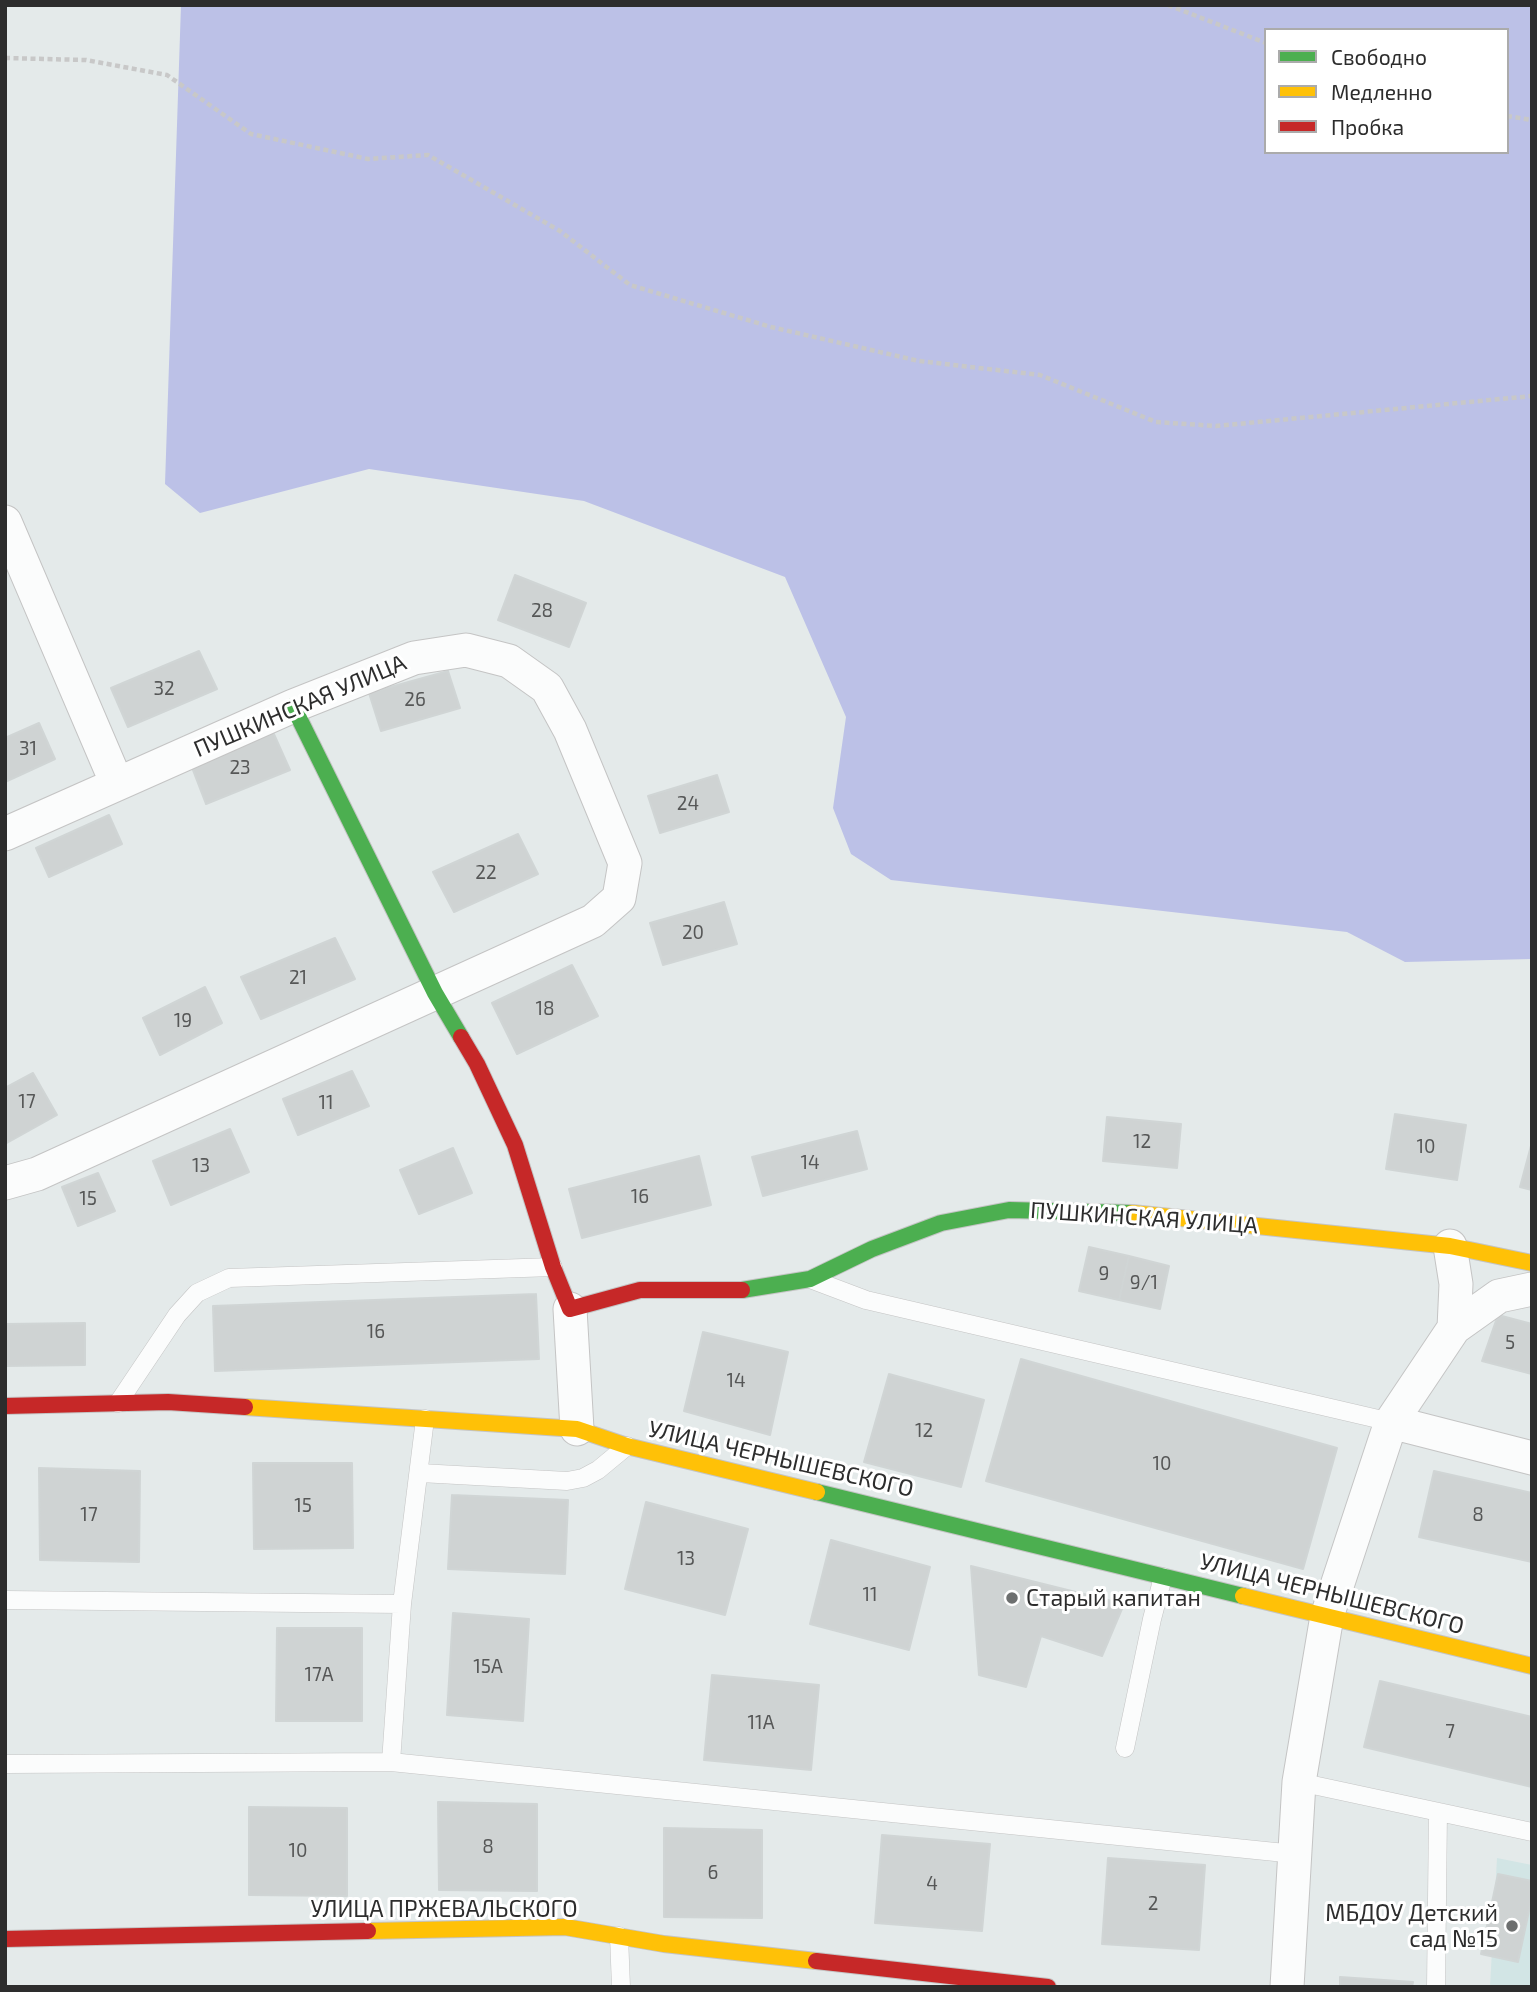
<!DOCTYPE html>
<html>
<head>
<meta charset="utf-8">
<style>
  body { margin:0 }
  #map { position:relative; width:1537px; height:1992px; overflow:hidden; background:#e4eaea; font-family:"Exo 2",sans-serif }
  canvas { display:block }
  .frame { position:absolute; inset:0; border:7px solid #2d2d2d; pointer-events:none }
  .legend { position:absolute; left:1264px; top:28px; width:245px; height:126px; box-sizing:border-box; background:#fff; border:2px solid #ababab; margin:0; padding:9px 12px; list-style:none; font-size:21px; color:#2d2d2d }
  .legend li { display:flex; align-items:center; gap:14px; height:35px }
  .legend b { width:35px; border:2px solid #ababab }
</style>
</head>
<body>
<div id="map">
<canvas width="1537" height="1992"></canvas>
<div class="frame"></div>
<ul class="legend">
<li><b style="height:9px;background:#4caf50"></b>Свободно</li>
<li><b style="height:9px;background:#ffc107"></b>Медленно</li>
<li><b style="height:9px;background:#c62828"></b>Пробка</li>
</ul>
</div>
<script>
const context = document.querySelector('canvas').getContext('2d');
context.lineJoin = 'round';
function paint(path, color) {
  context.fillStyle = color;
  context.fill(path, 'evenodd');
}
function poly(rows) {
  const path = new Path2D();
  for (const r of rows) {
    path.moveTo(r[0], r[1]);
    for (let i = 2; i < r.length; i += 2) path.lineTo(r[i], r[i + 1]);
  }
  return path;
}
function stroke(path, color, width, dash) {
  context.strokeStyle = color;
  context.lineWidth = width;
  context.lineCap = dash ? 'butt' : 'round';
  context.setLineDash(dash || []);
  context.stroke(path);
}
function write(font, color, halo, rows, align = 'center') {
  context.font = font + ' "Exo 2",sans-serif';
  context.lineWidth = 6;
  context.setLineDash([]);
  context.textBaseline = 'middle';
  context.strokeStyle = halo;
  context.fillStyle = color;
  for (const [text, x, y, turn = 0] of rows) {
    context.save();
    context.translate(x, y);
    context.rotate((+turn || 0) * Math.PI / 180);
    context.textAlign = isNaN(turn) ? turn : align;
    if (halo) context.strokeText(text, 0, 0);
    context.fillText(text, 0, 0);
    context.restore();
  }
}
paint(poly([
  [1497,1858,1532,1865,1532,1987,1490,1987]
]), '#d2e5e5');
paint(poly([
  [181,5,1532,5,1532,959,1405,962,1347,932,891,880,851,854,833,808,846,717,785,577,584,501,369,469,200,513,165,484],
  [1266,30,1507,30,1507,152,1266,152]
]), '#bcc1e7');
const building = poly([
  [515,575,586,603,569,647,498,620,515,575],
  [199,651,217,689,128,727,111,688,199,651],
  [448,671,460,708,381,731,369,693,448,671],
  [39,723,55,759,5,782,5,738,39,723],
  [273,732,290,770,206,804,191,765,273,732],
  [717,775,729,812,660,833,648,796,717,775],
  [109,815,122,844,49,877,36,848,109,815],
  [518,834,538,874,454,912,433,872,518,834],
  [724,902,737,944,663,965,650,923,724,902],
  [335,938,355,979,261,1019,241,977,335,938],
  [572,965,598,1016,517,1054,492,1003,572,965],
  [205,987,222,1023,160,1055,143,1018,205,987],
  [352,1071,369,1106,298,1135,283,1099,352,1071],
  [33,1073,57,1115,5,1144,5,1088,33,1073],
  [1395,1114,1466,1125,1457,1180,1386,1169,1395,1114],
  [1107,1117,1181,1124,1177,1168,1103,1161,1107,1117],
  [230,1129,249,1172,171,1205,153,1161,230,1129],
  [857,1131,867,1169,763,1196,752,1157,857,1131],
  [1532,1142,1532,1190,1520,1187,1532,1142],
  [453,1148,472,1193,419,1214,400,1170,453,1148],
  [699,1156,711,1205,582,1238,569,1189,699,1156],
  [98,1173,115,1211,78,1226,62,1187,98,1173],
  [1089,1247,1129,1256,1119,1300,1079,1291,1089,1247],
  [1129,1256,1169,1266,1160,1309,1119,1300,1129,1256],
  [536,1294,539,1359,215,1371,213,1306,536,1294],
  [1498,1315,1532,1324,1532,1374,1482,1361,1498,1315],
  [85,1323,85,1365,5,1366,5,1324,85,1323],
  [703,1332,788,1352,770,1435,684,1411,703,1332],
  [1021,1359,1337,1448,1303,1569,986,1481,1021,1359],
  [889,1374,984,1400,961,1487,864,1462,889,1374],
  [253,1463,352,1463,353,1548,254,1549,253,1463],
  [39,1468,140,1471,139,1562,40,1560,39,1468],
  [1434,1471,1532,1493,1532,1562,1419,1537,1434,1471],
  [452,1495,568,1500,565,1574,448,1569,452,1495],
  [646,1502,748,1529,725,1615,625,1589,646,1502],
  [831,1540,930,1567,909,1650,810,1624,831,1540],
  [971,1566,1124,1604,1102,1656,1041,1636,1026,1687,979,1675,971,1566],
  [453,1613,529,1619,523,1721,447,1715,453,1613],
  [277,1628,362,1628,362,1721,276,1721,277,1628],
  [712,1675,819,1685,811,1770,704,1760,712,1675],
  [1380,1681,1532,1717,1532,1787,1364,1747,1380,1681],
  [438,1802,537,1804,537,1891,439,1890,438,1802],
  [249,1807,347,1808,347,1896,249,1895,249,1807],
  [664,1828,762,1830,762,1918,664,1917,664,1828],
  [882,1835,990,1844,982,1931,875,1923,882,1835],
  [1108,1858,1205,1865,1199,1950,1102,1944,1108,1858],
  [1498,1874,1532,1881,1532,1897,1518,1962,1481,1954,1498,1874],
  [1340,1977,1413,1982,1412,1987,1340,1987,1340,1977]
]);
paint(building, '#cfd3d3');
stroke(building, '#d0d5d5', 2);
const lane = poly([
  [813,1280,866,1300,1391,1422],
  [118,1403,177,1315,197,1293,229,1278,553,1267],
  [420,1473,567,1481,583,1478,598,1470,627,1446],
  [5,1600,402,1604],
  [1125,1748,1152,1619,1163,1577],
  [391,1762,402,1604,425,1419],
  [5,1764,391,1762,1295,1854],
  [1299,1782,1532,1832],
  [619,1936,621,1987],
  [1436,1987,1438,1812]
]);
const street = poly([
  [5,522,117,784],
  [5,834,293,706,414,658,466,650,509,661,547,688,570,730,625,863,619,898,593,921,37,1174,5,1183],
  [570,1309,577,1429],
  [1454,1328,1499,1296,1532,1289],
  [1391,1422,1532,1458],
  [1287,1987,1299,1782,1327,1616,1391,1422,1454,1328,1456,1284,1450,1246]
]);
const fast = poly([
  [293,706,435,993,461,1037],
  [742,1290,810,1279,872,1249,941,1223,1009,1210,1132,1213],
  [817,1492,1243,1596]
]);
const slow = poly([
  [1132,1213,1450,1246,1532,1263],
  [245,1407,577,1429,627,1446,817,1492],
  [1243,1596,1532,1666],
  [368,1931,565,1927,664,1944,816,1961]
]);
const jam = poly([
  [461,1037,477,1064,515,1145,553,1267,570,1309,640,1290,742,1290],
  [5,1406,168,1402,245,1407],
  [5,1939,368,1931],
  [816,1961,1048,1987]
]);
stroke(lane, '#c4c4c4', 19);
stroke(street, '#c4c4c4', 35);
stroke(fast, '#c4c4c4', 18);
stroke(slow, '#c4c4c4', 18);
stroke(jam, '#c4c4c4', 18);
stroke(poly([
  [1168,5,1266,43],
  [5,58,86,60,167,75,251,134,368,159,428,155,560,231,630,285,771,327,919,361,1040,375,1156,422,1216,426,1532,396],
  [1507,116,1532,120]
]), '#c8c8c8', 4.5, [5, 3.5]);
stroke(lane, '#fbfcfc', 18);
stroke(street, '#fbfcfc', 33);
stroke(fast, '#4caf50', 16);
stroke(slow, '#ffc107', 16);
stroke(jam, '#c62828', 16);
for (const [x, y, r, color] of [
  [1012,1598,7,"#6d6f6f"],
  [1512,1926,7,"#6d6f6f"]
]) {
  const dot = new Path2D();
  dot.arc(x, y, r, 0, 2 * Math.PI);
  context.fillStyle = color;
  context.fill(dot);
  stroke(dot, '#fff', 2.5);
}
write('19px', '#565757', null, [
  ["28",542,611],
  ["32",164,689],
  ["26",415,700],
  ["31",28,749],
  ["23",240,768],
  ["24",688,804],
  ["22",486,873],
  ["20",693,933],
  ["21",298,978],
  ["18",545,1009],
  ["19",183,1021],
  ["17",27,1102],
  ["11",326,1103],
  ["12",1142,1142],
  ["10",1426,1147],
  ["14",810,1163],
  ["13",201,1166],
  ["16",640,1197],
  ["15",88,1199],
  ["9",1104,1274],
  ["9/1",1144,1283],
  ["16",376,1332],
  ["5",1510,1343],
  ["14",736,1381],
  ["12",924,1431],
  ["10",1162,1464],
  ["15",303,1506],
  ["17",89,1515],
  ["8",1478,1515],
  ["13",686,1559],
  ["11",870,1595],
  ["15А",488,1667],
  ["17А",319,1675],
  ["11А",761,1723],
  ["7",1450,1732],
  ["8",488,1847],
  ["10",298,1851],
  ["6",713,1873],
  ["4",932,1884],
  ["2",1153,1904]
]);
write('23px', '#2d2d2d', '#fff', [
  ["ПУШКИНСКАЯ УЛИЦА",300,706,-23],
  ["ПУШКИНСКАЯ УЛИЦА",1144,1218,4],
  ["УЛИЦА ЧЕРНЫШЕВСКОГО",781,1459,13],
  ["УЛИЦА ЧЕРНЫШЕВСКОГО",1332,1594,14],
  ["УЛИЦА ПРЖЕВАЛЬСКОГО",444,1909]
]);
write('23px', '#2d2d2d', '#fff', [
  ["Старый капитан",1026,1598],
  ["МБДОУ Детский",1498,1913,"right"],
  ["сад №15",1498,1939,"right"]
], 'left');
</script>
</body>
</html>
